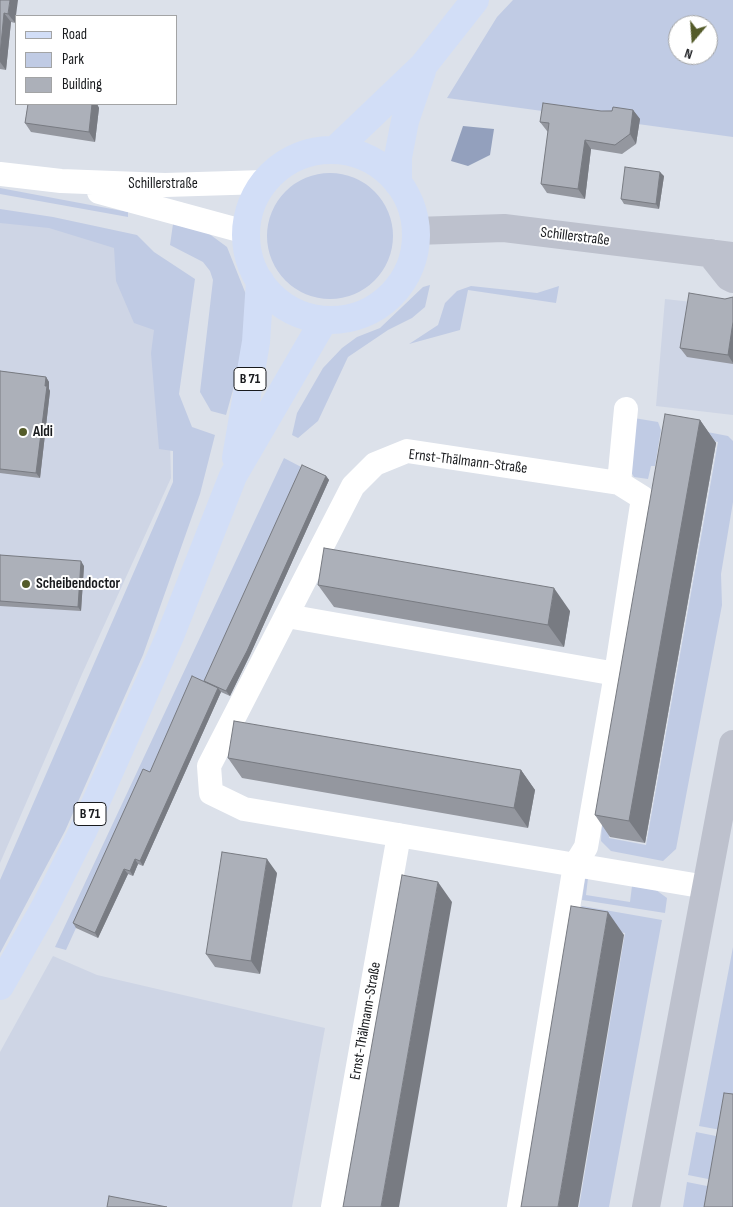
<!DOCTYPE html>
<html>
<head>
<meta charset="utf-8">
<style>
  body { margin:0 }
  #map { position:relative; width:733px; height:1207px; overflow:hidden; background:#dce1ea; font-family:"Sofia Sans Condensed",sans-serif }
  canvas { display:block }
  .legend { position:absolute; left:15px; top:15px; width:162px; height:90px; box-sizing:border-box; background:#fff; border:1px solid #a3a4a5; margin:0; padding:6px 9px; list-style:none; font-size:15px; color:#191b1e }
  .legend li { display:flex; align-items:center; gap:10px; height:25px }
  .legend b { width:25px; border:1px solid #a3a4a5 }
  .north { position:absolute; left:668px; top:15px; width:50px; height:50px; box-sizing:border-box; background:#fff; border:1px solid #a3a4a5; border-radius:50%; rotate:198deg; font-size:14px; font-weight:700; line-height:20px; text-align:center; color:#191b1e }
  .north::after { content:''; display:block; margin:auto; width:18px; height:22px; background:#545b29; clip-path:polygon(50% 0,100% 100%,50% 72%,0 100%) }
</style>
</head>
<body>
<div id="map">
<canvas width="733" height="1207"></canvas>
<ul class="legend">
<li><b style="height:6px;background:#d2def7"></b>Road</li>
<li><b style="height:14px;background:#c0cbe4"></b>Park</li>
<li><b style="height:14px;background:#acb0b9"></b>Building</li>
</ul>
<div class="north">N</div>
</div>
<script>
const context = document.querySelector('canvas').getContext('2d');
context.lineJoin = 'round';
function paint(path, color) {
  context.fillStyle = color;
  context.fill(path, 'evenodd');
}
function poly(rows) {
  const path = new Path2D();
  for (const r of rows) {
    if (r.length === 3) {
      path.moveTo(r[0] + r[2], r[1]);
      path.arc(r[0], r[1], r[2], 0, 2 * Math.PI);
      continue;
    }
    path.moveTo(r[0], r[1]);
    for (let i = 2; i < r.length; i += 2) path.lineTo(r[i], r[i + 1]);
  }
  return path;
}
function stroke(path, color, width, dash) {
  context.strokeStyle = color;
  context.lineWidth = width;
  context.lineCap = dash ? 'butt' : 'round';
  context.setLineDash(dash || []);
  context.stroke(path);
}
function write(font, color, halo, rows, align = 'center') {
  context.font = font + ' "Sofia Sans Condensed",sans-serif';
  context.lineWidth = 4;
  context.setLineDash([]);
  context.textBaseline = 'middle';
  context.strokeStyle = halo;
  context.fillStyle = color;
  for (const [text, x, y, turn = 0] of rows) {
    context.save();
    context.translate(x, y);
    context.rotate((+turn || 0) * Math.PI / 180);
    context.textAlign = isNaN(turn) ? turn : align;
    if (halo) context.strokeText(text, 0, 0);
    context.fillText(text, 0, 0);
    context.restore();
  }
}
paint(poly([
  [0,218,130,238,167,335,171,478,82,674,0,863],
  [665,299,727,306,733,313,733,415,656,406],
  [53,956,97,975,325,1028,292,1207,0,1207,0,1052]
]), '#ced5e5');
paint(poly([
  [513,0,733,0,733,137,447,98,497,17],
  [678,25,708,25,708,55,678,55],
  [330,236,63],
  [0,188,128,212,128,217,0,194],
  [0,209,53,217,137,235,154,252,195,279,179,394,192,427,215,435,200,494,143,655,65,831,0,953,0,880,173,482,173,451,159,449,151,353,154,330,134,323,116,281,114,248,49,228,0,223],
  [173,224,208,233,227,247,247,297,241,361,226,415,211,411,200,392,213,280,210,271,203,262,170,245],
  [430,285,425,307,412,318,388,330,348,357,318,421,298,438,292,435,297,413,323,368,342,348,357,337,380,328,423,287],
  [471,286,537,293,559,286,556,303,468,290,460,330,409,344,438,325,445,303,457,291],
  [634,418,658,422,661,430,655,466,651,466,648,479,634,477,628,467],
  [676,426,728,436,733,441,733,502,721,574,722,605,676,849,663,861,611,851,601,841,602,822,610,823,609,838,646,845,718,442,681,435],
  [284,458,305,469,207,686,76,928,66,950,55,947],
  [588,878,586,895,630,902,632,886,656,890,667,898,665,913,582,900,585,879],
  [582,906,662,920,609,1207,579,1207,625,933,586,926,577,911],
  [733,947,733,1103,721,1130,699,1126],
  [696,1132,721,1137,713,1180,688,1175],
  [687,1182,712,1187,708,1207,683,1207]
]), '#c0cbe4');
paint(poly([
  [463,126,494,129,490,155,468,166,451,161]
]), '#93a0bd');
stroke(poly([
  [0,174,61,181,165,185,264,182],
  [99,192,246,232],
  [619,483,407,451,375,464,353,486,209,766,211,793,244,809,706,887],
  [287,616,616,674],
  [333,1207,399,835],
  [519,1207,575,865,586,847,616,674,643,498,619,483,626,409]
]), '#fff', 24);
stroke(poly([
  [416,231,504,228,733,256],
  [710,253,729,277,733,279],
  [646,1207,733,744]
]), '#bdc1cd', 28);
stroke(poly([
  [335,150,423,66,475,0],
  [331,235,85],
  [398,183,398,157,405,121,422,71],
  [236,458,256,342,260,281],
  [0,986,45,907,83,831,170,636,233,476,324,320]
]), '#d2def7', 28);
paint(poly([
  [0,0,15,23,11,22,6,70,0,69],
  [28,104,97,104,99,108,95,142,31,132,25,123],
  [633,110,640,119,636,144,622,154,591,149,585,199,547,193,541,184,548,132,547,131,540,122,601,111],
  [664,176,659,209,624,204,621,199],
  [733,297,733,364,687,357,680,348,725,299],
  [0,371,46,377,49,382,49,389,50,391,40,478,0,473],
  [700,420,716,443,645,843,610,837,595,815],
  [326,476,329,480,250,655,230,696,221,692,143,866,138,864,133,876,128,874,98,938,76,928,73,923,150,772],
  [0,555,84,566,81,611,0,606],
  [318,585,570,611,564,647,334,607],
  [228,758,521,770,535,790,528,828,242,778],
  [277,873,260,974,215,967,206,954]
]), '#94979f');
paint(poly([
  [10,0,18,0,15,23,8,14],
  [4,13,11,22,6,70,0,62,0,55],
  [92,104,97,104,99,108,95,142,89,132],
  [633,110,640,119,636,144,630,134],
  [585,140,591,149,585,199,578,189],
  [660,172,664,176,659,209,656,204],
  [733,322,733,363,728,355],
  [46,377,49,382,49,389,50,391,40,478,36,473],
  [700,420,716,443,645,843,629,821],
  [326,476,329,480,250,655,230,696,226,691],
  [81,561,84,566,81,611,78,607],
  [554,588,570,611,564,647,548,625],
  [218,688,221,692,143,866,140,861],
  [521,770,535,790,528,828,514,808],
  [135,859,138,864,133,876,130,871],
  [267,859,277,873,260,974,251,961],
  [124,869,128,874,98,938,95,933],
  [438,882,452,902,399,1207,381,1207],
  [608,912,624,935,578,1207,558,1207]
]), '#787b82');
const building = poly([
  [0,0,10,0,8,14,4,13,0,55,0,0],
  [543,103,601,111,612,111,613,107,633,110,630,134,615,145,585,140,578,189,541,184,549,123,540,122,543,103],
  [28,104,92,104,89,132,25,123,28,104],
  [625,167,660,172,656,204,621,199,625,167],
  [689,293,725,299,733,297,733,322,728,355,680,348,689,293],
  [0,371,46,377,45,386,47,386,36,473,0,469,0,371],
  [665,414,700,420,629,821,595,815,665,414],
  [302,465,326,476,247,651,226,691,204,681,302,465],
  [324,548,554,588,548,625,318,585,324,548],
  [0,555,81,561,78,607,0,601,0,555],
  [192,676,218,688,140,861,135,859,130,871,124,869,95,933,73,923,143,769,150,772,192,676],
  [234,721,521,770,514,808,228,758,234,721],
  [222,852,267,859,251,961,206,954,222,852],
  [402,875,438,882,381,1207,343,1207,402,875],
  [571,906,608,912,558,1207,521,1207,571,906],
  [724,1093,733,1094,733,1207,704,1207,724,1093],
  [109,1196,167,1207,107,1207,109,1196]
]);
paint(building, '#acb0b9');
stroke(building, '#787b82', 1);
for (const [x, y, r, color] of [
  [23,432,5,"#545b29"],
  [26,584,5,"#545b29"]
]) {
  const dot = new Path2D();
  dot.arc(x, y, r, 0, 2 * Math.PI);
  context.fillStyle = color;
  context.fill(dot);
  stroke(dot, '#fff', 2);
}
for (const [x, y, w] of [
  [250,379,32],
  [90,814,32]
]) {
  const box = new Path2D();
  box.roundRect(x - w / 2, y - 11.5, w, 23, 4);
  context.fillStyle = '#fff';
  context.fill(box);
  stroke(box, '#191b1e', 1);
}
write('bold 14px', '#191b1e', null, [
  ["B 71",250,379],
  ["B 71",90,814]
]);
write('15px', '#191b1e', '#fff', [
  ["Schillerstraße",163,184],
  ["Schillerstraße",575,237,7],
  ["Ernst-Thälmann-Straße",468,462,7],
  ["Ernst-Thälmann-Straße",366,1021,-80]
]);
write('bold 15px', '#191b1e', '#fff', [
  ["Aldi",33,432],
  ["Scheibendoctor",36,584]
], 'left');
</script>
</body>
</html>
